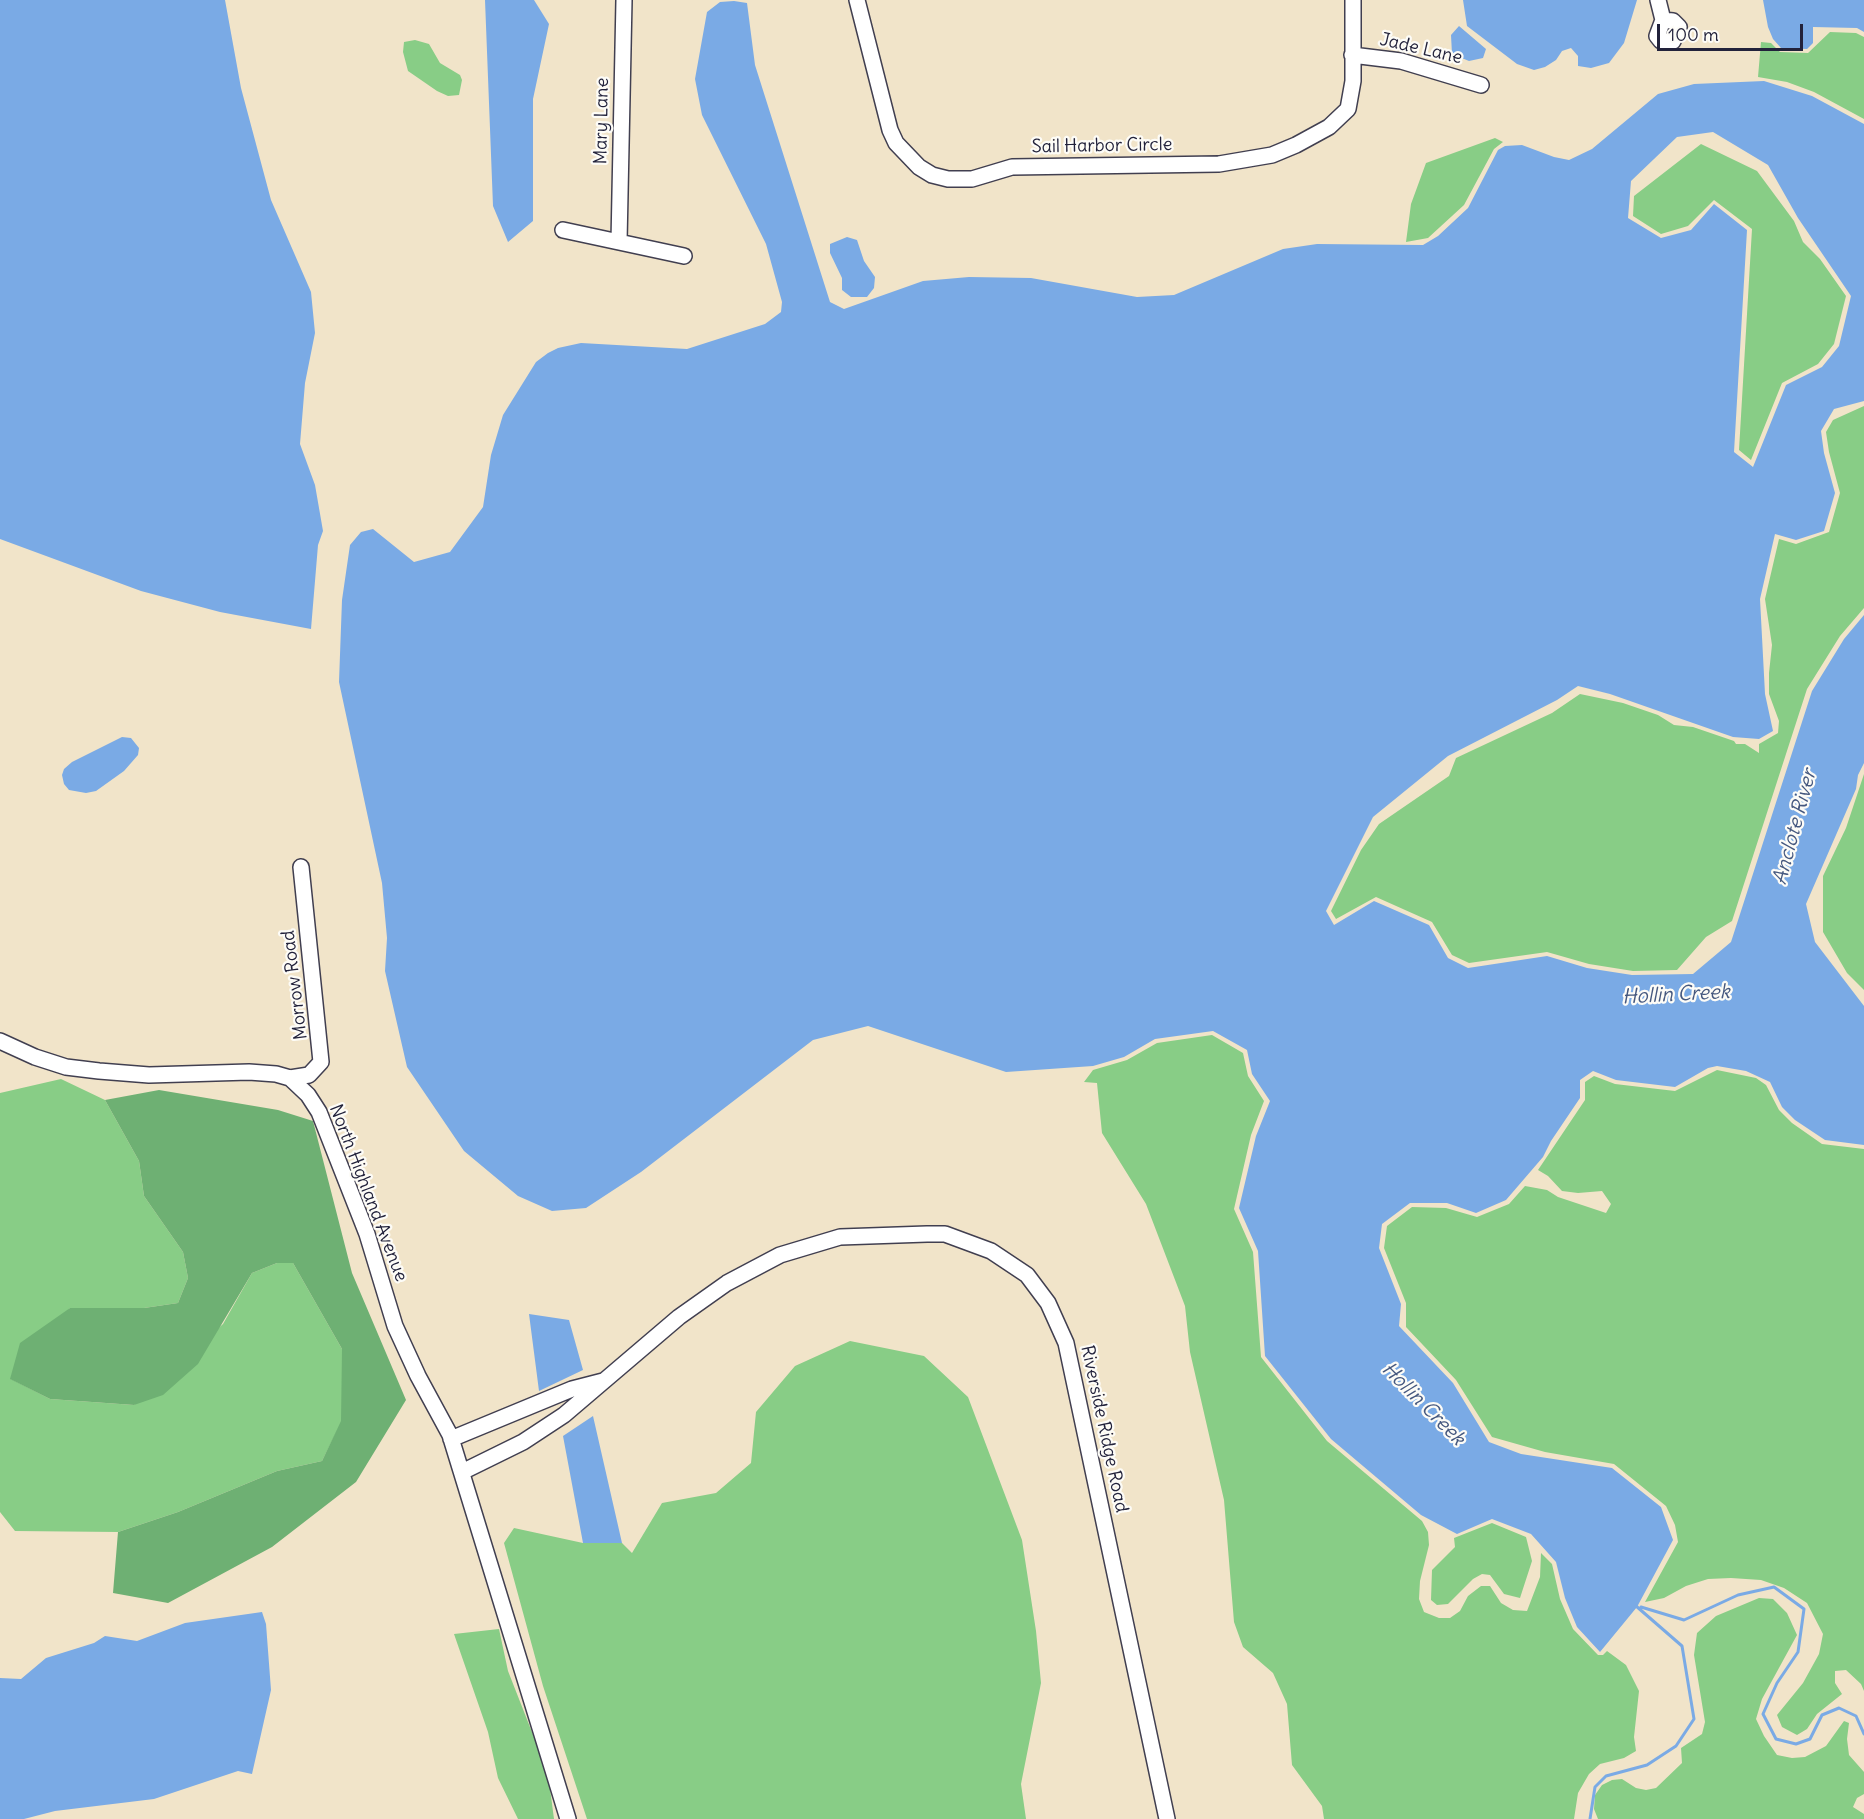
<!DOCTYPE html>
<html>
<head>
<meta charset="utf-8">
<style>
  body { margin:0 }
  #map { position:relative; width:1864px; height:1819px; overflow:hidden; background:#f1e4c9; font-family:Delius,sans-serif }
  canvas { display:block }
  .scale { position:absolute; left:1657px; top:24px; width:146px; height:27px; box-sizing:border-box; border:3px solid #22223b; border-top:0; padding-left:8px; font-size:18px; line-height:21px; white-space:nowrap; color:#22223b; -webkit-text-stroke:4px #fdfcf7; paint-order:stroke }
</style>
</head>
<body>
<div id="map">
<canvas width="1864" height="1819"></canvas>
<div class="scale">100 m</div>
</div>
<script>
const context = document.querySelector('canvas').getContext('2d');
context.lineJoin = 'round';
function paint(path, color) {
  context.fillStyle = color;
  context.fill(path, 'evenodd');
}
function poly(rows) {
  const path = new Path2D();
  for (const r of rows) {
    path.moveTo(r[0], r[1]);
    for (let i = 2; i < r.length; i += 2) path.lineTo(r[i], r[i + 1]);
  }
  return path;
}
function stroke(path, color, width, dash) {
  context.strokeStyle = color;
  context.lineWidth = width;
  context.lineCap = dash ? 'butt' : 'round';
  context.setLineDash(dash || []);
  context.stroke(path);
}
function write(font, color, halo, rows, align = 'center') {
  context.font = font + ' Delius,sans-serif';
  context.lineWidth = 4.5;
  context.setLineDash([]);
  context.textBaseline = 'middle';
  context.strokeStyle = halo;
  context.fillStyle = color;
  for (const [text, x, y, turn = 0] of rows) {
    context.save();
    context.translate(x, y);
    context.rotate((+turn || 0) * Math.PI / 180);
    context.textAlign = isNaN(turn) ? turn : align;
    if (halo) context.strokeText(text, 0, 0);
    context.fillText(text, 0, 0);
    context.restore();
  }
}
paint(poly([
  [1830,32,1856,33,1864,37,1864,119,1814,92,1787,82,1758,77,1761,42,1771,43,1780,52,1808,53],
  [415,40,429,44,440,63,460,75,462,80,459,95,448,96,437,91,408,71,403,52,404,42],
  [1495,138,1503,142,1494,149,1464,205,1428,238,1406,242,1411,204,1426,163],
  [1701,144,1757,171,1794,221,1803,242,1820,259,1846,296,1834,344,1818,364,1782,383,1751,460,1739,450,1752,229,1714,200,1688,226,1661,234,1633,216,1634,196],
  [1864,406,1864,608,1840,636,1807,689,1732,921,1706,937,1677,970,1633,971,1589,964,1547,952,1469,963,1452,955,1432,922,1376,897,1336,919,1331,911,1361,850,1379,824,1449,776,1456,758,1552,713,1580,694,1623,703,1658,715,1674,725,1693,727,1734,741,1736,744,1745,744,1759,753,1759,744,1778,733,1779,721,1769,694,1769,673,1772,645,1765,599,1779,539,1796,544,1829,532,1840,493,1829,452,1826,432,1833,420],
  [1864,774,1864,990,1847,973,1823,932,1823,876,1846,828],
  [1212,1035,1243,1053,1248,1076,1264,1101,1251,1135,1234,1209,1253,1252,1261,1357,1327,1441,1422,1521,1428,1532,1429,1545,1420,1581,1419,1599,1424,1612,1439,1618,1450,1618,1460,1611,1468,1596,1481,1586,1490,1586,1501,1603,1513,1610,1527,1611,1540,1577,1541,1553,1552,1564,1560,1599,1573,1629,1598,1655,1603,1655,1607,1651,1626,1665,1639,1691,1634,1737,1636,1751,1624,1758,1600,1764,1589,1774,1578,1793,1574,1819,1324,1819,1322,1806,1292,1765,1287,1704,1273,1673,1243,1647,1234,1622,1224,1500,1190,1352,1185,1306,1146,1204,1102,1133,1097,1083,1084,1082,1093,1070,1127,1060,1157,1043],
  [1717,1070,1756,1078,1766,1085,1779,1110,1792,1123,1822,1144,1864,1149,1864,1691,1861,1684,1846,1670,1835,1671,1835,1683,1842,1694,1817,1714,1807,1729,1797,1735,1782,1727,1777,1715,1803,1683,1819,1654,1823,1634,1807,1603,1784,1588,1761,1580,1731,1578,1708,1579,1686,1586,1664,1598,1645,1602,1678,1542,1675,1525,1666,1506,1614,1464,1545,1452,1492,1437,1456,1380,1406,1327,1406,1303,1384,1248,1387,1226,1412,1207,1446,1208,1477,1217,1509,1204,1525,1186,1547,1190,1558,1197,1606,1213,1611,1204,1602,1191,1578,1193,1562,1191,1548,1176,1538,1170,1585,1100,1585,1082,1594,1076,1615,1084,1675,1091],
  [61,1079,105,1100,139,1161,144,1196,183,1252,188,1278,178,1303,144,1308,70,1308,11,1379,50,1399,134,1405,223,1324,252,1273,277,1263,293,1263,342,1349,342,1421,322,1461,277,1471,178,1512,118,1532,15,1531,0,1512,0,1093],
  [850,1341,924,1356,968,1397,1022,1540,1036,1631,1041,1683,1021,1784,1026,1819,587,1819,543,1686,504,1543,514,1528,583,1543,622,1543,632,1553,662,1503,716,1493,751,1463,756,1412,795,1366],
  [1492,1523,1526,1537,1532,1561,1520,1598,1504,1594,1490,1575,1482,1574,1473,1579,1448,1604,1437,1605,1431,1600,1432,1570,1455,1547,1454,1538],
  [1759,1598,1773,1599,1787,1613,1797,1635,1762,1699,1756,1719,1764,1736,1777,1755,1792,1758,1805,1757,1826,1746,1844,1721,1849,1723,1847,1739,1849,1755,1864,1772,1864,1794,1857,1798,1853,1807,1864,1814,1864,1819,1598,1819,1594,1809,1595,1795,1602,1785,1612,1780,1622,1779,1636,1788,1646,1790,1656,1788,1682,1763,1681,1748,1702,1734,1705,1722,1694,1655,1697,1633,1716,1616],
  [499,1629,508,1671,548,1773,554,1819,518,1819,498,1778,488,1732,454,1634]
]), '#88cd86');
paint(poly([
  [159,1090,278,1110,313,1121,352,1273,406,1400,356,1482,272,1547,168,1603,113,1593,118,1532,178,1512,277,1471,322,1461,341,1421,342,1349,293,1263,277,1263,252,1273,198,1364,163,1395,134,1405,50,1399,10,1379,20,1343,70,1308,144,1308,178,1303,188,1278,183,1252,144,1196,139,1161,105,1100]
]), '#6eb073');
paint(poly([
  [0,0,225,0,241,88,271,200,311,292,315,333,305,383,300,444,315,485,323,531,318,545,311,629,220,612,141,591,0,539],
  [485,0,534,0,549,24,533,99,533,221,508,242,493,206],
  [1463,0,1637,0,1624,43,1609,63,1591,68,1578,66,1578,56,1571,48,1562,51,1556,60,1545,67,1534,70,1517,64,1467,26],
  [1763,0,1864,0,1864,32,1857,28,1813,27,1813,43,1807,49,1781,48,1773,39,1768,27],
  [734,1,747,3,755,65,830,302,844,309,923,281,969,277,1031,278,1137,297,1174,295,1283,249,1317,244,1423,245,1438,236,1468,208,1498,150,1505,146,1522,145,1554,157,1569,160,1592,149,1658,94,1694,84,1764,81,1812,96,1864,124,1864,401,1834,409,1821,431,1824,453,1835,493,1824,531,1796,540,1775,534,1760,599,1765,694,1773,731,1759,739,1733,737,1610,694,1578,686,1557,700,1448,756,1373,817,1326,911,1334,925,1374,901,1429,925,1448,958,1468,968,1547,956,1587,968,1632,975,1693,974,1731,942,1812,691,1844,639,1864,615,1864,763,1858,775,1856,789,1806,904,1815,942,1864,1006,1864,1145,1825,1140,1795,1120,1782,1107,1770,1082,1746,1071,1717,1066,1708,1068,1675,1087,1616,1080,1593,1071,1580,1080,1580,1098,1551,1141,1543,1157,1506,1200,1476,1213,1447,1203,1410,1203,1382,1224,1379,1248,1401,1304,1399,1326,1453,1383,1489,1442,1521,1454,1612,1468,1661,1507,1673,1540,1637,1607,1600,1652,1577,1627,1565,1598,1556,1562,1531,1534,1492,1519,1457,1534,1421,1515,1331,1439,1265,1356,1258,1251,1239,1208,1256,1136,1270,1101,1252,1074,1247,1050,1213,1031,1155,1039,1124,1057,1093,1066,1006,1072,868,1026,813,1040,641,1172,586,1208,552,1211,518,1196,464,1151,407,1067,385,971,387,938,382,883,339,682,342,600,350,545,361,532,373,529,414,562,450,552,483,507,491,455,503,415,536,362,548,353,558,348,581,343,687,349,765,324,781,312,782,302,766,244,702,115,695,79,707,12,720,2],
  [1713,132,1768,165,1798,218,1851,296,1839,346,1822,367,1786,385,1753,467,1734,452,1747,230,1714,204,1691,230,1661,238,1628,218,1631,181,1677,137],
  [1459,26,1486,49,1483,58,1469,61,1452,54,1451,35],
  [847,237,857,240,864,261,875,277,874,288,867,297,851,297,842,290,842,278,830,253,830,244],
  [122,737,131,738,139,748,138,755,124,771,96,791,86,793,69,790,64,784,62,775,64,769,72,762],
  [529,1314,569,1320,583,1370,539,1391],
  [593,1416,622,1543,583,1543,563,1436],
  [262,1612,266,1624,271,1690,252,1774,238,1771,154,1799,55,1811,24,1819,0,1819,0,1678,21,1679,46,1658,94,1643,105,1636,137,1641,185,1623]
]), '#7aaae5');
stroke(poly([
  [1641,1607,1684,1620,1738,1595,1774,1587,1804,1609,1798,1652,1777,1683,1763,1714,1776,1739,1796,1744,1810,1739,1822,1715,1839,1708,1856,1716,1864,1734],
  [1590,1819,1595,1787,1606,1776,1647,1765,1676,1746,1694,1719,1682,1646,1636,1606]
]), '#7aaae5', 3);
const minor = poly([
  [857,0,890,130,896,143,919,167,932,175,948,179,972,179,1012,167,1219,164,1272,155,1296,145,1329,127,1348,109,1353,81,1353,0],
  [1658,0,1663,20,1657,36,1661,41,1673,41,1679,27,1673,21,1663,20],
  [1352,55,1401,61,1481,85],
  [563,230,684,256],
  [619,242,624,0],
  [0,1041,35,1057,66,1067,99,1071,149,1075,249,1072,276,1074,290,1078,308,1095,319,1112,367,1234,395,1326,418,1376,450,1435,568,1819],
  [290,1078,309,1075,321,1062,301,867],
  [451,1439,572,1389,603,1381],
  [462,1472,523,1442,564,1415,679,1317,727,1283,780,1255,840,1237,927,1234,945,1234,991,1251,1027,1275,1048,1303,1066,1343,1167,1819]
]);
stroke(minor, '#413f50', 18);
stroke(minor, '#fff', 15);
write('18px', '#22223b', '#fdfcf7', [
  ["Jade Lane",1421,49,13],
  ["Mary Lane",602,121,-89],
  ["Sail Harbor Circle",1102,146,-1],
  ["Morrow Road",295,985,-97],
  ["North Highland Avenue",368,1193,69],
  ["Riverside Ridge Road",1104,1429,78]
]);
write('italic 20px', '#45587f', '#fdfcf7', [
  ["Anclote River",1795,827,-75],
  ["Hollin Creek",1676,995,-3],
  ["Hollin Creek",1423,1404,45]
]);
</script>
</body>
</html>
